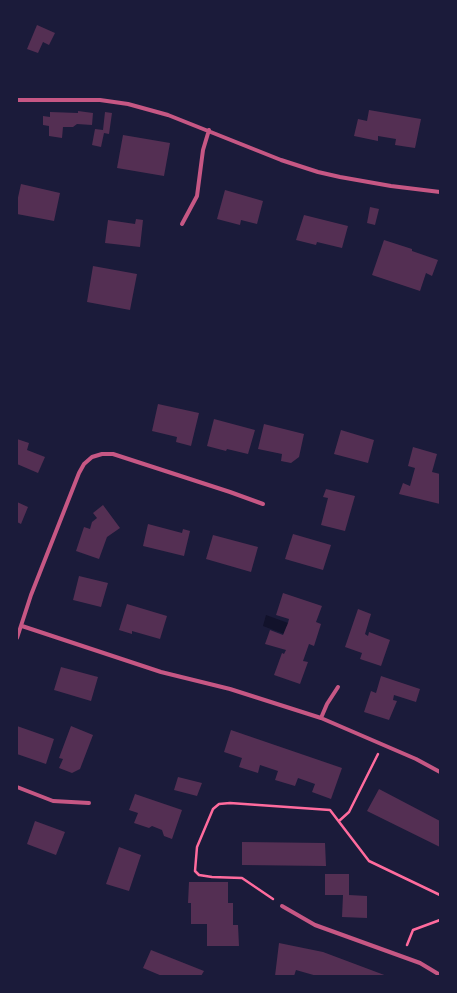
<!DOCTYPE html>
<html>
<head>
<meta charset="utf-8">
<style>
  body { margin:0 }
  #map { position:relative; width:457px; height:993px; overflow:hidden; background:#1b1b3a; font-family:Literata,serif }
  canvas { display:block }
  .frame { position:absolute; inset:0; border:18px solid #1b1b3a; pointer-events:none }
</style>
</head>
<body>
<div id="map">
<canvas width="457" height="993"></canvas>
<div class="frame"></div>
</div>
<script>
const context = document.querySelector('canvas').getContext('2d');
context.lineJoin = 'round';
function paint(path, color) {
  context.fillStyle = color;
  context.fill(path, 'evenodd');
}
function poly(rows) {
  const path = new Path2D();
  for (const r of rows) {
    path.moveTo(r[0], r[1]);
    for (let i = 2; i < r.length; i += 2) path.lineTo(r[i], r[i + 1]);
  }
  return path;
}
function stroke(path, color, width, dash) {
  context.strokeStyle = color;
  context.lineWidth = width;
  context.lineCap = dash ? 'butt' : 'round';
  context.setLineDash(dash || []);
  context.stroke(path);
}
paint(poly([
  [266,615,288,623,284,634,263,626]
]), '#12122b');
paint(poly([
  [37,25,55,33,49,45,43,42,38,53,27,49],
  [369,110,421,119,415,148,395,145,396,139,378,136,378,141,354,136,358,119,367,121],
  [78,111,93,113,92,125,77,124,73,127,63,127,62,138,49,136,49,126,43,125,43,116,50,117,50,112,78,113],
  [105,112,112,113,109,134,104,133,101,147,92,145,95,129,103,130],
  [123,135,170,143,164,176,117,168],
  [21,184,60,193,54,221,17,214,17,202],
  [225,190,263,201,257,224,241,220,240,225,217,219],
  [370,207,379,209,375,225,367,223],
  [304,215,348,226,342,248,317,242,316,245,296,240],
  [136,219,143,220,140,247,105,243,108,220,135,224],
  [384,240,412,249,412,251,438,260,432,276,426,273,420,291,372,275],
  [93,266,137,274,130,310,87,302],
  [158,404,199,413,191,446,176,442,177,437,152,431],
  [214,419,255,430,248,454,227,449,226,451,207,446],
  [264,424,304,434,299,457,291,463,281,461,282,454,258,449],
  [341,430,374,440,368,463,334,454],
  [17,439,29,443,27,450,45,457,38,473,17,464],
  [413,447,437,454,432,472,440,474,440,504,399,494,403,483,410,486,415,468,408,466],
  [326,489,355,496,345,531,321,525,328,498,323,497],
  [17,502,28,507,21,524,17,522],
  [103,505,120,528,107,537,99,559,76,551,84,527,90,529,92,522,97,518,93,513],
  [148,524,182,533,183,529,190,531,184,556,143,546],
  [293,534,331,545,323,570,285,559],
  [213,535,258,547,251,572,206,559],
  [79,576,108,583,101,607,73,600],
  [283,593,322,606,316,622,321,624,314,646,309,644,303,661,308,662,300,684,274,675,282,653,284,654,286,650,265,644,270,630,283,635,288,623,289,619,276,615],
  [127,604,167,616,160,639,132,631,132,634,119,630],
  [358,609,371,614,365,634,368,636,369,632,390,640,381,666,360,659,362,653,345,647],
  [61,667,98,677,91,701,54,690],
  [381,676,420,689,416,702,394,695,393,700,397,701,389,720,364,712,371,691,376,693],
  [17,726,54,739,46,764,17,754],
  [71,726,93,735,80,769,72,773,59,768,63,759,59,758],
  [231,730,342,768,331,799,312,792,315,784,298,778,295,786,275,780,278,771,260,765,258,773,239,767,242,758,224,752],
  [178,777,202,783,197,796,174,790],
  [379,789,440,821,440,847,367,811],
  [135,794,182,810,172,839,164,836,162,830,152,826,149,828,134,823,138,813,129,810],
  [35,821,65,832,56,855,27,844],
  [242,842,325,843,326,866,242,865],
  [119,847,141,855,129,891,106,884],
  [325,874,349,874,349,895,367,896,367,918,342,917,343,895,325,895],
  [189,882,228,882,228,903,233,903,233,925,238,925,239,946,207,946,207,924,191,924,191,903,188,903],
  [279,943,323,952,387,976,317,976,296,970,294,976,275,976],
  [151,950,204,971,201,976,162,976,143,968]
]), '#542f53');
stroke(poly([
  [339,821,349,812,378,754],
  [273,899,242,878,212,877,199,875,195,871,197,847,213,809,219,804,230,803,330,810,369,861,440,895],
  [407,945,413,930,440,920]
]), '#ff6b9d', 2.5);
stroke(poly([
  [17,100,100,100,128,104,168,115,281,160,318,172,340,177,391,186,440,192],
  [182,224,197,196,203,150,209,130],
  [22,626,161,672,230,689,321,718,416,759,440,772],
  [17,638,31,595,79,473,84,464,92,457,102,454,113,454,230,492,263,504],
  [321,718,327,704,338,687],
  [17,787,53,801,89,803],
  [282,906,315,925,420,963,440,975]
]), '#c65784', 4);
</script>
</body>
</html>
